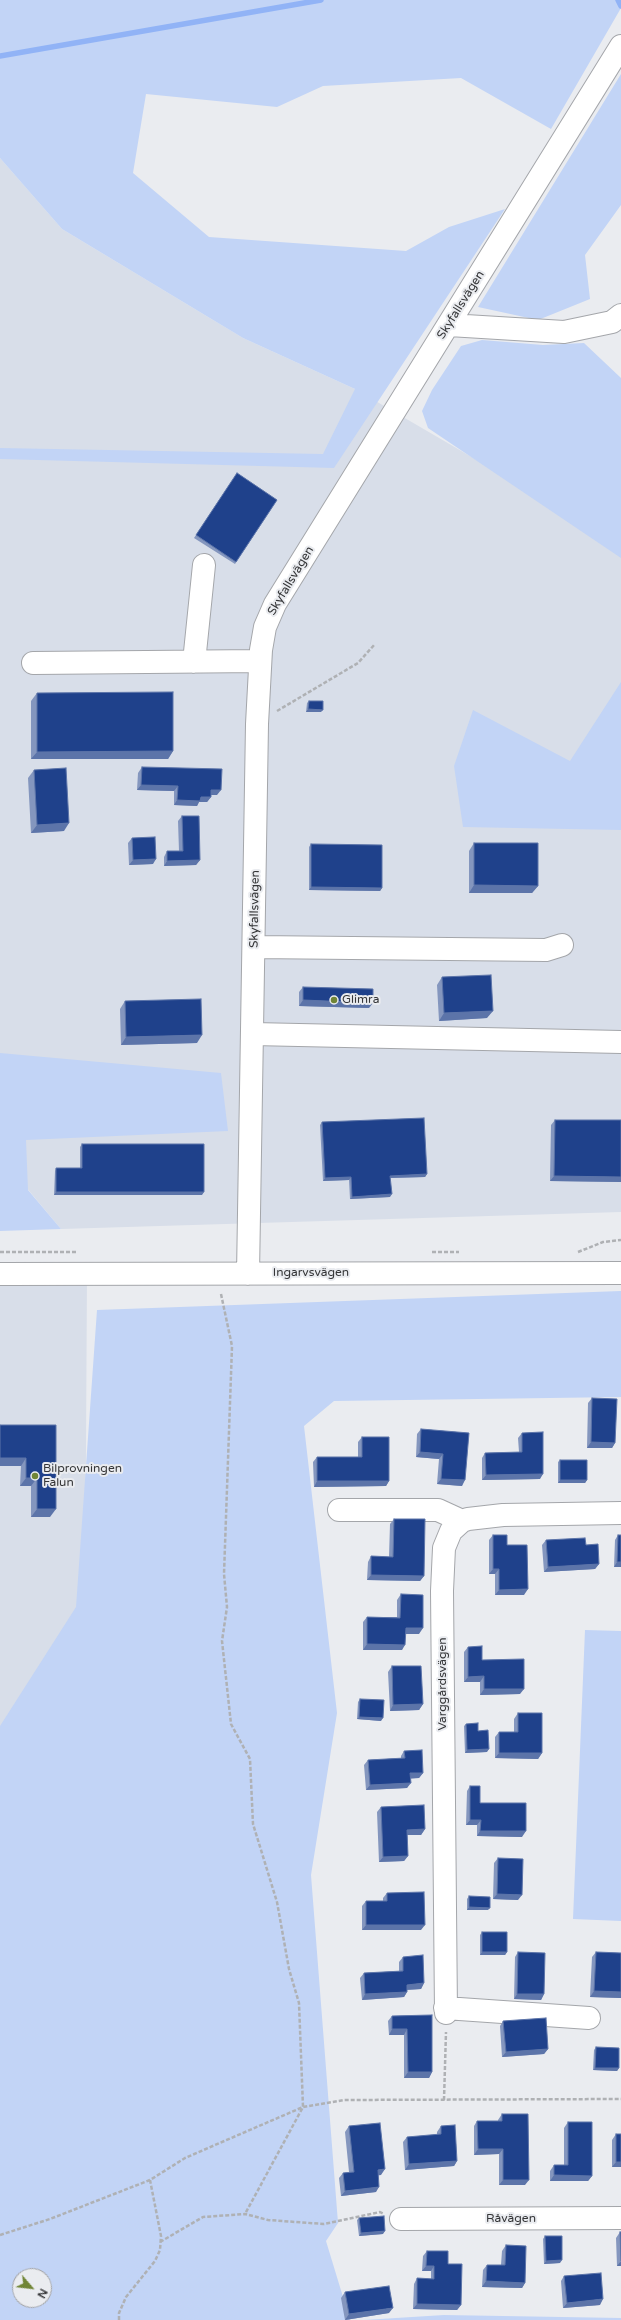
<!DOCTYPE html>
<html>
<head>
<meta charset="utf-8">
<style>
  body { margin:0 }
  #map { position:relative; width:621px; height:2320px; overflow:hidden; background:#eaecf0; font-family:"Varela Round",sans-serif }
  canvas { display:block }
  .north { position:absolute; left:12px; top:2268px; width:40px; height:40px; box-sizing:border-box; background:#eaecf0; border:1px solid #a2a3a6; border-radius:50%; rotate:118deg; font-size:11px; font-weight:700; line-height:16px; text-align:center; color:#353638 }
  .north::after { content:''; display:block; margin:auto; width:14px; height:18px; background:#708536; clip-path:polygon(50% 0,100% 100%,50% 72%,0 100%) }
</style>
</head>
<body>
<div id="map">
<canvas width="621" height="2320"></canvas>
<div class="north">N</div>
</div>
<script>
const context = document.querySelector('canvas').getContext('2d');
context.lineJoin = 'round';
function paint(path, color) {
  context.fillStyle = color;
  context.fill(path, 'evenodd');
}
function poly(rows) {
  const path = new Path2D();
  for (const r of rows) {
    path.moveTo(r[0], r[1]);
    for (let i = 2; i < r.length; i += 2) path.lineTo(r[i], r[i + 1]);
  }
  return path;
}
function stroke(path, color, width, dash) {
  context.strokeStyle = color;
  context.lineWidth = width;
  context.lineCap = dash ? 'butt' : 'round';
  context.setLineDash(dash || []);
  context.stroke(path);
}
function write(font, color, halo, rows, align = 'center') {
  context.font = font + ' "Varela Round",sans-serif';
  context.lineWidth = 4;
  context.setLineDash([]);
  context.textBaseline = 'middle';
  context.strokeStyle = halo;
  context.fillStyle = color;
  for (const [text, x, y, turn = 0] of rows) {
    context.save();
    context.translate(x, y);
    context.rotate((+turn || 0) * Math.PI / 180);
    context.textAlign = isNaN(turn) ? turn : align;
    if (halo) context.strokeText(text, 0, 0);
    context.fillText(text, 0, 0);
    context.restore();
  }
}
paint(poly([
  [0,158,62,229,243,338,355,389,621,544,621,1212,61,1229,0,1156],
  [0,1272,87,1275,85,1618,0,1746]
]), '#d8dee9');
paint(poly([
  [0,0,621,0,621,8,551,129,461,78,323,86,277,107,146,94,133,173,209,237,406,251,449,227,505,209,334,468,0,459,0,448,323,454,355,389,243,338,62,229,0,158],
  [621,74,621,205,585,255,590,299,538,320,478,307],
  [482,340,543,345,584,343,621,378,621,558,428,428,422,411,432,390,461,346],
  [621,682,621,830,463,827,454,766,473,710,570,761],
  [0,1053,221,1073,228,1131,26,1140,28,1190,61,1229,0,1231],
  [621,1291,621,1397,334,1401,304,1426,337,1713,311,1875,338,2223,326,2241,350,2320,0,2320,0,1726,76,1607,97,1310],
  [20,2276,44,2276,44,2300,20,2300],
  [585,1630,621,1631,621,1921,573,1919],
  [444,2315,621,2318,621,2320,364,2320]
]), '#c2d4f6');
stroke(poly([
  [618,0,621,6],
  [0,56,321,0]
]), '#91b3f6', 5.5);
const minor = poly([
  [449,325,564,332,612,322,621,315],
  [194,662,204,565],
  [33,663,260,661],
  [255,947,546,950,562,945],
  [253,1034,621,1042],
  [0,1274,621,1273],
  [248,1274,257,724,261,650,265,627,275,604,621,46],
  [339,1510,438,1510,462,1521],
  [445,2008,589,2018],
  [446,2013,442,1591,444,1548,451,1531,462,1521,468,1519,503,1515,621,1513],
  [401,2219,621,2218]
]);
stroke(minor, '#a4a6aa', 24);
stroke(poly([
  [277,711,358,663,375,644],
  [0,1252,77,1252],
  [432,1252,459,1252],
  [578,1252,603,1242,621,1240],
  [221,1294,232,1346,224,1574,227,1607,222,1641,231,1724,250,1759,253,1824,277,1902,289,1969,299,2003,303,2107,245,2214],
  [444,2100,446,2032],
  [0,2235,50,2219,150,2180,185,2158,303,2107,344,2100,621,2099],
  [160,2242,203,2217,245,2214,268,2220,324,2224,380,2212,384,2214],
  [119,2320,119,2313,126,2297,155,2261,160,2250,161,2236,150,2180]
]), '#afb1b4', 2.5, [4, 2]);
stroke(minor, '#fff', 22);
paint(poly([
  [237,473,277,500,235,564,194,538],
  [37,693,173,751,168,759,31,759,31,701],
  [309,701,321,712,306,712,307,703],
  [142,767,217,795,211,795,211,797,207,802,199,802,197,806,174,805,174,791,137,790,138,773],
  [34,770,64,831,31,833,28,778],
  [182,816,200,860,196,865,164,866,164,857,167,851,179,851,178,821],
  [132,838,153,864,129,865,128,843],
  [474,843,538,886,532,893,469,893,469,851],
  [311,844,382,888,380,891,309,890,309,847],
  [442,977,487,1018,439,1021,437,985],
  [303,987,369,1008,299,1006,299,992],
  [125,1001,197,1043,121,1045,120,1009],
  [555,1120,621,1120,621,1182,550,1181,551,1125],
  [322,1122,427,1174,425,1177,390,1178,390,1197,350,1199,349,1180,323,1181,320,1125],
  [82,1144,202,1195,54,1195,55,1171,56,1168,80,1168,80,1147],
  [592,1398,615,1443,612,1448,587,1448,588,1403],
  [56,1425,50,1517,31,1517,31,1486,20,1486,21,1466,0,1466],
  [421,1429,469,1433,462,1486,437,1484,439,1459,416,1457,417,1434],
  [522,1433,540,1479,482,1480,482,1458,485,1453,519,1452,518,1438],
  [362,1437,389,1481,386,1486,314,1487,313,1462,317,1457,358,1457,358,1442],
  [560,1460,587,1480,585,1483,558,1483,558,1462],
  [394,1519,424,1576,420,1581,367,1580,368,1562,371,1556,389,1557,390,1524],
  [493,1535,507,1545,524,1595,495,1595,495,1574,489,1574,489,1540],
  [618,1535,621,1535,621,1567,614,1567,615,1540],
  [546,1540,586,1545,599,1564,595,1569,544,1572,542,1545],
  [401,1594,419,1634,405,1634,402,1650,363,1650,363,1622,367,1617,397,1617,397,1600],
  [468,1647,482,1660,520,1694,480,1695,480,1682,464,1682,464,1652],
  [392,1666,423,1704,419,1710,390,1711,388,1672],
  [360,1699,381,1721,357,1719,358,1702],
  [518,1713,542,1753,538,1759,495,1758,495,1737,499,1732,514,1732,514,1719],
  [466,1724,478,1731,487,1752,465,1753,464,1726],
  [404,1751,423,1773,419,1778,411,1778,407,1788,366,1790,364,1765,368,1760,401,1758,401,1756],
  [470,1786,480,1803,522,1837,477,1836,477,1825,466,1825,467,1791],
  [381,1807,425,1829,421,1835,407,1835,408,1856,404,1861,379,1862,377,1812],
  [498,1858,518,1900,493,1899,494,1863],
  [387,1893,421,1930,362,1930,362,1906,366,1901,383,1901,383,1898],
  [469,1896,488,1910,467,1910,467,1899],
  [482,1932,507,1952,505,1955,480,1955,480,1935],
  [518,1952,544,1994,541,2000,514,1999,515,1957],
  [596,1952,621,1953,621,1998,590,1997,592,1957],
  [403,1957,424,1983,421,1989,407,1990,407,1992,404,1997,362,2000,360,1978,364,1973,399,1971,399,1962],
  [432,2015,432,2072,429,2078,404,2078,404,2035,389,2035,388,2021,392,2016],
  [503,2021,548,2049,544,2054,502,2057,500,2026],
  [596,2047,619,2068,617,2071,593,2070,594,2050],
  [502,2114,525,2185,499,2185,499,2154,474,2155,474,2126,477,2121,498,2121,498,2120],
  [568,2122,592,2176,588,2181,550,2181,550,2171,554,2165,564,2165,564,2128],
  [349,2126,381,2175,378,2175,376,2192,341,2196,339,2178,343,2173,349,2172,345,2132],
  [441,2126,457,2161,454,2166,405,2170,403,2142,407,2137,437,2135,437,2132],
  [616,2134,621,2167,612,2167,612,2140],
  [359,2218,383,2234,359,2236,357,2220],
  [620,2232,621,2266,617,2266,616,2238],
  [545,2236,560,2263,544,2264,543,2239],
  [506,2245,525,2283,522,2288,482,2287,483,2270,487,2265,501,2265,502,2251],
  [427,2251,448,2264,461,2305,457,2310,413,2309,414,2284,417,2278,431,2279,431,2271,422,2271,423,2256],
  [564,2276,600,2305,563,2308,561,2281],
  [345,2292,389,2313,345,2320,341,2298]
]), '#8496be');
paint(poly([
  [308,709,323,710,321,712,306,712],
  [173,751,168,759,31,759,37,752],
  [141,785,178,786,174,791,137,790],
  [211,790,221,790,217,795,207,795],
  [201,797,211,797,207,802,199,802,197,806,174,805,177,800],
  [69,823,64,831,31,833,37,825],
  [156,859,153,864,129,865,133,860],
  [200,860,196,865,164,866,167,861],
  [474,885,538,886,532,893,469,893],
  [311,887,382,888,380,891,309,890],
  [303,1000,373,1003,369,1008,299,1006],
  [493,1011,487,1018,439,1021,444,1013],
  [202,1035,197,1043,121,1045,126,1037],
  [427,1174,425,1177,388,1178,390,1176],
  [554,1176,621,1177,621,1182,550,1181],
  [351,1177,349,1180,323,1181,325,1178],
  [56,1192,204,1192,202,1195,54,1195],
  [392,1194,390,1197,350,1199,352,1197],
  [591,1442,615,1443,612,1448,587,1448],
  [420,1452,443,1454,439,1459,416,1457],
  [0,1458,26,1458,21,1466,0,1466],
  [543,1474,540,1479,482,1480,486,1475],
  [26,1478,37,1478,31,1486,20,1486],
  [441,1479,465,1480,462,1486,437,1484],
  [560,1480,587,1480,585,1483,558,1483],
  [317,1481,389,1481,386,1486,314,1487],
  [37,1509,56,1509,50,1517,31,1517],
  [617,1562,621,1562,621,1567,614,1567],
  [599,1564,595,1569,544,1572,548,1567],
  [493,1569,499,1569,495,1574,489,1574],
  [371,1575,424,1576,420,1581,367,1580],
  [528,1589,524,1595,495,1595,499,1590],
  [406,1628,423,1628,419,1634,402,1634],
  [367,1644,405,1645,402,1650,363,1650],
  [484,1676,480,1682,464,1682,468,1677],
  [484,1689,524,1689,520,1694,480,1695],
  [423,1704,419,1710,390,1711,393,1705],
  [359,1717,383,1718,381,1721,357,1719],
  [489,1749,487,1752,465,1753,467,1750],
  [499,1753,542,1753,538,1759,495,1758],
  [410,1773,423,1773,419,1778,407,1779],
  [411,1783,407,1788,366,1790,370,1785],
  [470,1820,481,1820,477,1825,466,1825],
  [425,1829,421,1835,403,1835,407,1830],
  [480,1831,526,1831,522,1837,477,1836],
  [408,1856,404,1861,379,1862,383,1857],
  [497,1894,522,1895,518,1900,493,1899],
  [469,1907,490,1908,488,1910,467,1910],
  [366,1925,425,1925,421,1930,362,1930],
  [482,1952,507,1952,505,1955,480,1955],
  [424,1983,421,1989,403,1990,407,1985],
  [594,1991,621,1992,621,1998,590,1997],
  [407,1992,404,1997,362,2000,365,1994],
  [517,1994,544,1994,541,2000,514,1999],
  [392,2029,407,2029,404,2035,389,2035],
  [548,2049,544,2054,502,2057,506,2052],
  [595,2068,619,2068,617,2071,593,2070],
  [408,2072,432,2072,429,2078,404,2078],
  [478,2149,503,2149,499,2154,474,2155],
  [457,2161,454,2166,405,2170,409,2164],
  [616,2162,621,2162,621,2167,612,2167],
  [385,2169,381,2175,374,2176,378,2170],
  [554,2175,592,2176,588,2181,550,2181],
  [503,2180,529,2180,525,2185,499,2185],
  [379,2187,376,2192,341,2196,345,2191],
  [385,2231,383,2234,359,2236,361,2233],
  [562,2260,560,2263,544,2264,546,2261],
  [621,2261,621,2266,617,2266],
  [426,2266,434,2266,431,2271,422,2271],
  [486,2281,525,2283,522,2288,482,2287],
  [603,2299,600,2305,563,2308,567,2303],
  [417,2304,461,2305,457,2310,413,2309],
  [393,2308,389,2313,345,2320,349,2314]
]), '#5c74a9');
const building = poly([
  [237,473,277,500,236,562,196,535,237,473],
  [173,692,173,751,37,752,37,693,173,692],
  [309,701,323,701,323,710,308,709,309,701],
  [142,767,222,769,221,790,211,790,211,797,201,797,200,801,177,800,178,786,141,785,142,767],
  [66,768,69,823,37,825,34,770,66,768],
  [182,816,199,816,200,860,167,861,167,851,183,851,182,816],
  [155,837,156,859,133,860,132,838,155,837],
  [474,843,538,843,538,886,474,885,474,843],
  [311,844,382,845,382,888,311,887,311,844],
  [491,975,493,1011,444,1013,442,977,491,975],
  [303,987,373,989,373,1003,303,1000,303,987],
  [201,999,202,1035,126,1037,125,1001,201,999],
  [424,1118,427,1174,390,1176,392,1194,352,1197,351,1177,325,1178,322,1122,424,1118],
  [555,1120,621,1120,621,1177,554,1176,555,1120],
  [82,1144,204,1144,204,1192,56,1192,56,1168,82,1168,82,1144],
  [592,1398,617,1399,615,1443,591,1442,592,1398],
  [0,1425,56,1425,56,1509,37,1509,37,1478,26,1478,26,1458,0,1458,0,1425],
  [421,1429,469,1433,465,1480,441,1479,443,1454,420,1452,421,1429],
  [543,1432,543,1474,486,1475,485,1453,522,1452,522,1433,543,1432],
  [362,1437,389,1437,389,1481,317,1481,317,1457,362,1457,362,1437],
  [560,1460,587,1460,587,1480,560,1480,560,1460],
  [394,1519,425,1519,424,1576,371,1575,371,1556,393,1557,394,1519],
  [493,1535,507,1535,507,1545,527,1545,528,1589,499,1590,499,1569,493,1569,493,1535],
  [618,1535,621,1535,621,1562,617,1562,618,1535],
  [585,1538,586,1545,598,1544,599,1564,548,1567,546,1540,585,1538],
  [401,1594,423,1595,423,1628,406,1628,405,1645,367,1644,367,1617,400,1618,401,1594],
  [482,1646,482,1660,524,1659,524,1689,484,1689,484,1676,468,1677,468,1647,482,1646],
  [392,1666,421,1666,423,1704,393,1705,392,1666],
  [360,1699,384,1700,383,1718,359,1717,360,1699],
  [518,1713,542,1713,542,1753,499,1753,499,1732,518,1732,518,1713],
  [478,1723,478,1731,488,1730,489,1749,467,1750,466,1724,478,1723],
  [422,1750,423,1773,410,1773,411,1783,370,1785,368,1760,405,1758,404,1751,422,1750],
  [470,1786,480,1786,480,1803,526,1803,526,1831,480,1831,481,1820,470,1820,470,1786],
  [424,1805,425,1829,407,1830,408,1856,383,1857,381,1807,424,1805],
  [498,1858,523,1859,522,1895,497,1894,498,1858],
  [424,1892,425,1925,366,1925,366,1901,387,1901,387,1893,424,1892],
  [469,1896,490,1897,490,1908,469,1907,469,1896],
  [482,1932,507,1932,507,1952,482,1952,482,1932],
  [518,1952,545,1953,544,1994,517,1994,518,1952],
  [596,1952,621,1953,621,1992,594,1991,596,1952],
  [423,1955,424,1983,407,1985,407,1992,365,1994,364,1973,403,1971,403,1957,423,1955],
  [432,2015,432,2072,408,2072,407,2029,392,2029,392,2016,432,2015],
  [546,2018,548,2049,506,2052,503,2021,546,2018],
  [596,2047,619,2048,619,2068,595,2068,596,2047],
  [502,2114,528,2114,529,2180,503,2180,503,2149,478,2149,477,2121,502,2121,502,2114],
  [568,2122,592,2122,592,2176,554,2175,554,2165,568,2165,568,2122],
  [380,2123,385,2169,378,2170,379,2187,345,2191,343,2173,354,2172,349,2126,380,2123],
  [455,2125,457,2161,409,2164,407,2137,441,2134,441,2126,455,2125],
  [616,2134,621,2134,621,2162,616,2162,616,2134],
  [384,2216,385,2231,361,2233,359,2218,384,2216],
  [620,2232,621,2232,621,2261,620,2232],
  [545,2236,562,2236,562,2260,546,2261,545,2236],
  [506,2245,526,2246,525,2283,486,2281,487,2265,505,2265,506,2245],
  [427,2251,448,2251,448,2264,462,2264,461,2305,417,2304,417,2278,434,2279,434,2266,426,2266,427,2251],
  [601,2273,603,2299,567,2303,564,2276,601,2273],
  [389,2286,393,2308,349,2314,345,2292,389,2286]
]);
paint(building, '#1f418b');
stroke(building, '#5c74a9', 1);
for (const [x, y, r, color] of [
  [334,1000,4,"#708536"],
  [35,1476,4,"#708536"]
]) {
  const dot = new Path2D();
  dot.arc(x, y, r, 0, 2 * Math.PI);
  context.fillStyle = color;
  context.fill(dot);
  stroke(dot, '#eaecf0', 1.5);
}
write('12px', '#353638', '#eaecf0', [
  ["Skyfallsvägen",461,305,-58],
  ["Skyfallsvägen",291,581,-59],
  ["Skyfallsvägen",255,909,-89],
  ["Ingarvsvägen",311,1273],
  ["Varggårdsvägen",443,1684,-90],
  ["Råvägen",511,2219]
]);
write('12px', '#353638', '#eaecf0', [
  ["Glimra",342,1000],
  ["Bilprovningen",43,1469],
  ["Falun",43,1483]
], 'left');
</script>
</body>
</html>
